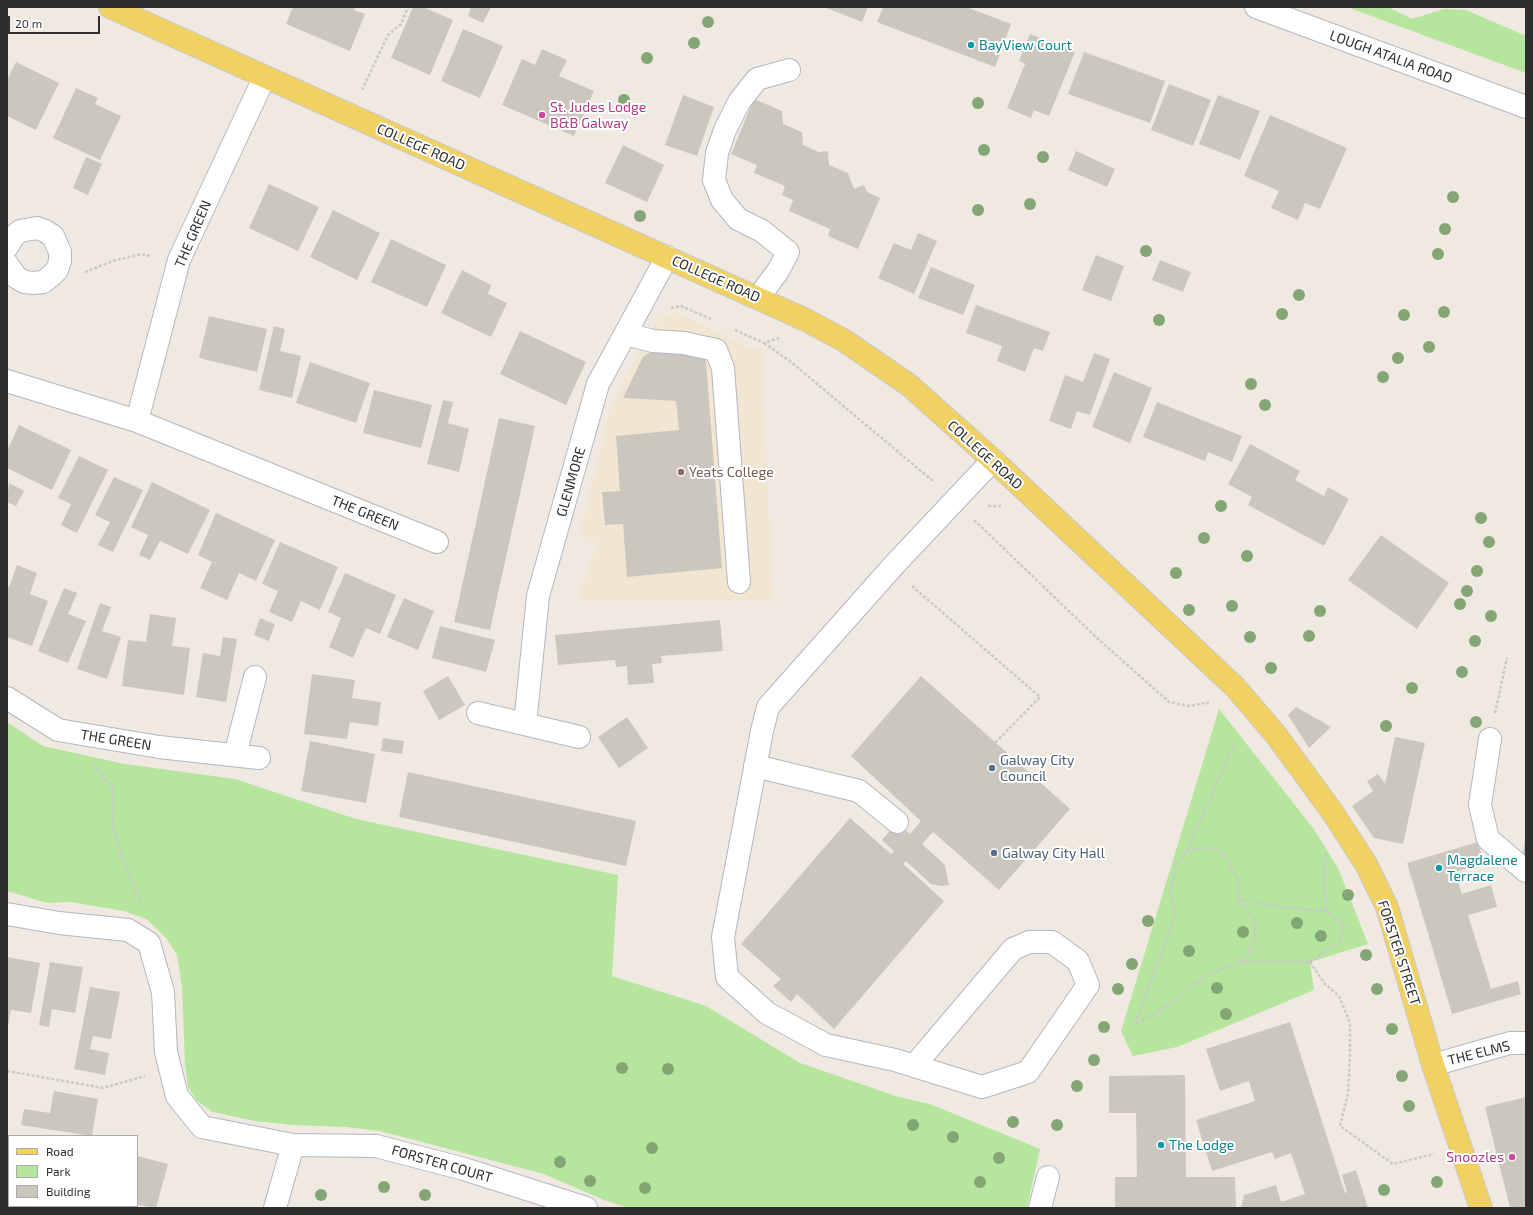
<!DOCTYPE html>
<html>
<head>
<meta charset="utf-8">
<style>
  body { margin:0 }
  #map { position:relative; width:1533px; height:1215px; overflow:hidden; background:#efe9e1; font-family:"Exo 2",sans-serif }
  canvas { display:block }
  .frame { position:absolute; inset:0; border:8px solid #2e2e2e; pointer-events:none }
  .legend { position:absolute; left:8px; top:1135px; width:130px; height:72px; box-sizing:border-box; background:#fff; border:1px solid #ababab; margin:0; padding:5px 7px; list-style:none; font-size:12px; color:#2e2e2e }
  .legend li { display:flex; align-items:center; gap:8px; height:20px }
  .legend b { width:20px; border:1px solid #ababab }
  .scale { position:absolute; left:8px; top:16px; width:92px; height:18px; box-sizing:border-box; border:2px solid #2e2e2e; border-top:0; padding-left:5px; font-size:12px; line-height:14px; white-space:nowrap; color:#2e2e2e; -webkit-text-stroke:3px #fff; paint-order:stroke }
</style>
</head>
<body>
<div id="map">
<canvas width="1533" height="1215"></canvas>
<div class="frame"></div>
<ul class="legend">
<li><b style="height:5px;background:#f2d163"></b>Road</li>
<li><b style="height:11px;background:#b6e59e"></b>Park</li>
<li><b style="height:11px;background:#cbc7bf"></b>Building</li>
</ul>
<div class="scale">20 m</div>
</div>
<script>
const context = document.querySelector('canvas').getContext('2d');
context.lineJoin = 'round';
function paint(path, color) {
  context.fillStyle = color;
  context.fill(path, 'evenodd');
}
function poly(rows) {
  const path = new Path2D();
  for (const r of rows) {
    path.moveTo(r[0], r[1]);
    for (let i = 2; i < r.length; i += 2) path.lineTo(r[i], r[i + 1]);
  }
  return path;
}
function stroke(path, color, width, dash) {
  context.strokeStyle = color;
  context.lineWidth = width;
  context.lineCap = dash ? 'butt' : 'round';
  context.setLineDash(dash || []);
  context.stroke(path);
}
function write(font, color, halo, rows, align = 'center') {
  context.font = font + ' "Exo 2",sans-serif';
  context.lineWidth = 4;
  context.setLineDash([]);
  context.textBaseline = 'middle';
  context.strokeStyle = halo;
  context.fillStyle = color;
  for (const [text, x, y, turn = 0] of rows) {
    context.save();
    context.translate(x, y);
    context.rotate((+turn || 0) * Math.PI / 180);
    context.textAlign = isNaN(turn) ? turn : align;
    if (halo) context.strokeText(text, 0, 0);
    context.fillText(text, 0, 0);
    context.restore();
  }
}
paint(poly([
  [677,312,762,353,773,600,578,601,597,543,580,533,610,410,640,349,659,318]
]), '#f0e6d1');
paint(poly([
  [1347,7,1388,7,1412,19,1444,9,1466,10,1526,36,1526,73],
  [1219,709,1313,828,1338,868,1368,944,1310,962,1314,990,1177,1047,1133,1056,1121,1031],
  [7,722,43,746,125,764,235,779,356,819,618,875,612,976,706,1006,800,1063,899,1097,930,1104,1040,1149,1027,1208,629,1208,604,1200,544,1174,380,1131,346,1127,293,1125,255,1121,213,1112,197,1101,188,1087,185,1064,182,987,177,955,167,939,146,919,124,911,70,902,47,903,7,891]
]), '#b6e59e');
paint(poly([
  [293,7,355,7,354,10,365,14,350,51,286,24],
  [413,7,423,7,453,20,430,75,391,58],
  [471,7,491,7,483,23,468,16],
  [824,7,868,7,862,22],
  [883,7,966,7,1011,24,995,67,877,22],
  [463,29,503,46,480,98,441,81],
  [1030,34,1075,52,1049,116,1034,110,1031,118,1007,108,1025,64,1019,61],
  [542,49,567,60,559,76,594,91,574,136,502,105,522,59,535,65],
  [1084,52,1165,81,1150,123,1068,94],
  [16,62,59,83,36,130,7,116,7,80],
  [1169,84,1211,100,1193,146,1151,130],
  [76,88,98,98,95,104,121,116,100,160,53,138],
  [683,95,714,107,697,156,665,145],
  [1218,95,1260,111,1240,160,1199,144],
  [754,99,782,111,783,124,802,132,803,145,819,152,828,151,829,165,848,173,854,189,864,185,867,192,880,198,858,249,828,236,830,229,789,211,793,200,782,195,785,186,754,173,757,165,731,154],
  [1270,115,1347,148,1320,209,1305,203,1298,220,1271,208,1279,191,1244,176],
  [623,145,664,165,647,202,605,183],
  [1076,151,1115,169,1107,187,1068,170],
  [86,157,102,164,88,195,73,188],
  [269,184,319,207,298,251,249,228],
  [333,210,380,233,357,280,310,257],
  [918,233,937,241,914,294,878,278,894,243,911,250],
  [391,239,446,265,427,307,371,282],
  [1096,255,1124,266,1111,301,1082,290],
  [1160,260,1191,272,1183,292,1152,280],
  [931,267,975,285,963,315,918,298],
  [462,270,491,285,488,294,507,303,491,337,441,313],
  [976,305,1050,332,1043,351,1034,348,1025,372,997,361,1002,346,966,333],
  [209,316,267,329,257,372,199,358],
  [274,326,285,329,280,351,301,356,292,398,259,390],
  [520,331,586,362,566,405,500,374],
  [653,346,705,350,722,568,627,577,623,524,605,525,602,492,620,491,616,436,679,430,676,401,623,398,643,357,649,353],
  [1094,353,1110,359,1090,415,1077,411,1071,429,1049,421,1065,375,1083,382],
  [310,362,370,383,356,423,296,403],
  [1114,372,1152,388,1130,443,1092,427],
  [374,390,432,405,421,448,363,433],
  [443,400,453,402,448,423,469,429,459,472,427,464],
  [1157,402,1242,436,1232,462,1208,452,1205,461,1143,437],
  [499,418,535,426,490,630,454,622],
  [19,425,71,450,52,490,7,468,7,451],
  [1250,444,1300,471,1295,480,1324,496,1328,487,1349,499,1324,546,1248,505,1252,497,1228,484],
  [79,456,108,470,77,533,61,525,71,504,58,498],
  [114,477,143,490,113,552,98,545,110,522,95,515],
  [152,482,210,510,188,554,160,541,150,560,139,555,148,535,131,527],
  [9,483,24,491,16,506,7,502],
  [216,513,275,540,256,581,239,573,227,600,200,588,212,562,198,555],
  [1381,535,1449,583,1417,629,1348,580],
  [280,542,338,567,320,610,301,601,292,622,269,612,278,591,262,584],
  [17,565,37,573,30,594,48,601,32,646,7,637,7,586,9,587],
  [345,573,396,595,380,634,366,628,353,658,329,647,341,618,328,612],
  [64,588,77,593,68,614,86,621,68,663,38,651],
  [404,598,434,611,418,650,387,637],
  [100,603,111,607,102,631,121,637,107,679,77,669],
  [150,614,176,618,172,646,190,648,184,695,122,686,128,640,146,642],
  [260,618,275,624,269,641,254,635],
  [720,620,723,651,661,656,662,663,652,664,654,683,628,685,627,666,616,667,615,660,558,665,555,635],
  [440,626,495,640,486,672,432,658],
  [223,637,237,639,226,702,196,697,203,653,220,656],
  [312,674,355,680,352,698,381,702,378,726,350,722,347,739,304,734],
  [448,676,465,705,439,720,423,691],
  [921,676,1070,809,999,890,933,832,922,844,945,865,949,885,941,886,931,884,906,861,903,864,944,901,834,1029,797,994,791,1002,773,986,781,979,741,944,850,818,891,854,894,851,882,840,897,822,910,834,921,821,851,756],
  [1296,707,1331,727,1309,748,1288,715],
  [627,717,648,748,619,768,598,737],
  [1395,737,1425,743,1403,844,1374,838,1352,806,1373,791,1367,781,1378,774,1385,784],
  [383,738,404,741,402,754,381,751],
  [310,741,375,754,366,803,301,791],
  [408,772,636,821,626,866,399,817],
  [1525,841,1526,841,1526,859,1522,858],
  [1478,842,1484,863,1455,872,1462,894,1491,885,1497,907,1468,915,1491,989,1518,981,1521,994,1452,1014,1407,863],
  [7,957,40,963,31,1013,11,1010,8,1027],
  [50,962,83,967,75,1013,52,1009,49,1027,39,1025],
  [90,987,120,992,111,1039,93,1036,90,1049,109,1053,105,1075,74,1069],
  [1290,1022,1345,1193,1347,1192,1342,1175,1356,1170,1368,1208,1241,1208,1244,1195,1276,1185,1281,1202,1305,1194,1291,1153,1275,1159,1272,1152,1212,1171,1196,1120,1255,1101,1249,1081,1220,1091,1206,1049],
  [1185,1075,1186,1177,1235,1177,1236,1208,1115,1208,1115,1177,1137,1177,1136,1113,1109,1113,1109,1076],
  [54,1091,98,1099,92,1136,21,1125,24,1109,50,1113],
  [1526,1097,1526,1208,1510,1208,1485,1107],
  [7,1139,9,1139,9,1206,7,1206],
  [137,1156,168,1164,156,1208,137,1205],
  [11,1206,42,1206,41,1208,18,1208],
  [111,1206,133,1206,132,1208,110,1208]
]), '#cbc7bf');
const minor = poly([
  [1256,7,1526,107],
  [7,247,13,237,20,231,37,228,45,231,53,236,60,252,60,261,57,270,51,276,43,282,34,283,24,282,16,277,7,264],
  [758,298,778,271,788,252,762,231,738,219,722,200,714,180,717,153,725,130,739,102,757,79,789,70],
  [626,334,653,341,684,343,716,350,723,368,739,582],
  [7,381,137,421,437,542],
  [137,421,179,260,264,78],
  [7,698,58,730,159,747,259,758],
  [478,713,579,737],
  [525,724,538,596,598,384,667,257],
  [1490,739,1480,805,1488,839,1526,871],
  [235,755,255,677],
  [755,766,859,791,897,822],
  [7,914,59,923,128,930,149,943,163,992,166,1052,177,1096,202,1127,293,1145,376,1146,464,1169,586,1208],
  [1433,1065,1510,1043,1526,1043],
  [914,1066,1013,949,1029,942,1052,942,1078,961,1088,985,1028,1072,982,1087,914,1066,895,1060,826,1045,767,1013,727,977,723,937,762,731,768,707,895,564,993,460],
  [275,1208,293,1145],
  [1040,1208,1048,1177]
]);
const major = poly([
  [110,7,806,320,845,341,909,385,993,460,1235,687,1276,735,1333,813,1366,864,1387,907,1433,1065,1481,1208]
]);
stroke(minor, '#b4b7c1', 24);
stroke(major, '#c9c9c9', 24);
stroke(poly([
  [362,90,388,35,401,24,408,7],
  [85,272,113,261,141,254,151,256],
  [671,308,681,306,711,319],
  [735,330,764,343,779,338],
  [764,343,791,362,934,482],
  [988,506,1001,506],
  [974,520,1097,638,1169,702,1189,706,1210,702],
  [912,586,1040,697,995,743],
  [1495,713,1507,658],
  [92,764,113,788,114,807,112,825,121,855,141,904,140,906],
  [1187,851,1210,847,1225,855,1238,879,1238,899,1280,907,1326,911,1344,924,1339,942,1310,962,1240,962,1207,975,1153,1015,1135,1024,1176,914,1170,891,1176,866,1187,851,1234,745],
  [1326,853,1324,882,1326,911],
  [1238,899,1254,918,1256,935,1248,954,1240,961],
  [1310,962,1325,984,1339,996,1350,1023,1350,1055,1348,1094,1340,1126,1393,1164,1434,1154],
  [7,1071,103,1088,145,1076]
]), '#c9c9c9', 2.5, [3, 2]);
stroke(minor, '#fff', 22);
stroke(major, '#f2d163', 22);
context.fillStyle = '#84a574';
for (const [x, y] of [
  [708,22],
  [694,43],
  [647,58],
  [624,100],
  [978,103],
  [984,150],
  [1043,157],
  [1453,197],
  [1030,204],
  [978,210],
  [640,216],
  [1445,229],
  [1146,251],
  [1438,254],
  [1299,295],
  [1444,312],
  [1282,314],
  [1404,315],
  [1159,320],
  [1429,347],
  [1398,358],
  [1383,377],
  [1251,384],
  [1265,405],
  [1221,506],
  [1481,518],
  [1204,538],
  [1489,542],
  [1247,556],
  [1477,571],
  [1176,573],
  [1467,591],
  [1460,604],
  [1232,606],
  [1189,610],
  [1320,611],
  [1491,616],
  [1309,636],
  [1250,637],
  [1475,641],
  [1271,668],
  [1462,672],
  [1412,688],
  [1476,722],
  [1386,726],
  [1348,895],
  [1148,921],
  [1297,923],
  [1243,932],
  [1321,936],
  [1189,951],
  [1366,955],
  [1132,964],
  [1217,988],
  [1118,989],
  [1377,989],
  [1226,1014],
  [1104,1027],
  [1392,1029],
  [1094,1060],
  [622,1068],
  [668,1069],
  [1402,1076],
  [1077,1086],
  [1409,1106],
  [1013,1122],
  [913,1125],
  [1057,1125],
  [953,1137],
  [652,1148],
  [999,1158],
  [560,1162],
  [590,1181],
  [980,1182],
  [1437,1182],
  [384,1187],
  [645,1188],
  [1384,1190],
  [321,1195],
  [425,1195]
]) {
  context.beginPath();
  context.arc(x, y, 6, 0, 2 * Math.PI);
  context.fill();
}
for (const [x, y, r, color] of [
  [971,45,4,"#0f9aa8"],
  [542,115,4,"#d1479c"],
  [681,472,4,"#8d6e63"],
  [992,768,4,"#5c6f8a"],
  [994,853,4,"#5c6f8a"],
  [1439,868,4,"#0f9aa8"],
  [1161,1145,4,"#0f9aa8"],
  [1512,1157,4,"#d1479c"]
]) {
  const dot = new Path2D();
  dot.arc(x, y, r, 0, 2 * Math.PI);
  context.fillStyle = color;
  context.fill(dot);
  stroke(dot, '#fff', 1.5);
}
write('14px', '#0d838f', '#fff', [
  ["BayView Court",979,45],
  ["Magdalene",1447,860],
  ["Terrace",1447,876],
  ["The Lodge",1169,1145]
], 'left');
write('14px', '#2e2e2e', '#fff', [
  ["LOUGH ATALIA ROAD",1391,57,20],
  ["COLLEGE ROAD",421,147,24],
  ["THE GREEN",193,234,-67],
  ["COLLEGE ROAD",716,279,24],
  ["COLLEGE ROAD",985,455,42],
  ["GLENMORE",571,482,-74],
  ["THE GREEN",365,513,22],
  ["THE GREEN",116,740,9],
  ["FORSTER STREET",1399,953,72],
  ["THE ELMS",1479,1053,-14],
  ["FORSTER COURT",442,1164,16]
]);
write('14px', '#b23c85', '#fff', [
  ["St. Judes Lodge",550,107],
  ["B&B Galway",550,123],
  ["Snoozles",1504,1157,"right"]
], 'left');
write('14px', '#785e54', '#fff', [
  ["Yeats College",689,472]
], 'left');
write('14px', '#4e5e75', '#fff', [
  ["Galway City",1000,760],
  ["Council",1000,776],
  ["Galway City Hall",1002,853]
], 'left');
</script>
</body>
</html>
